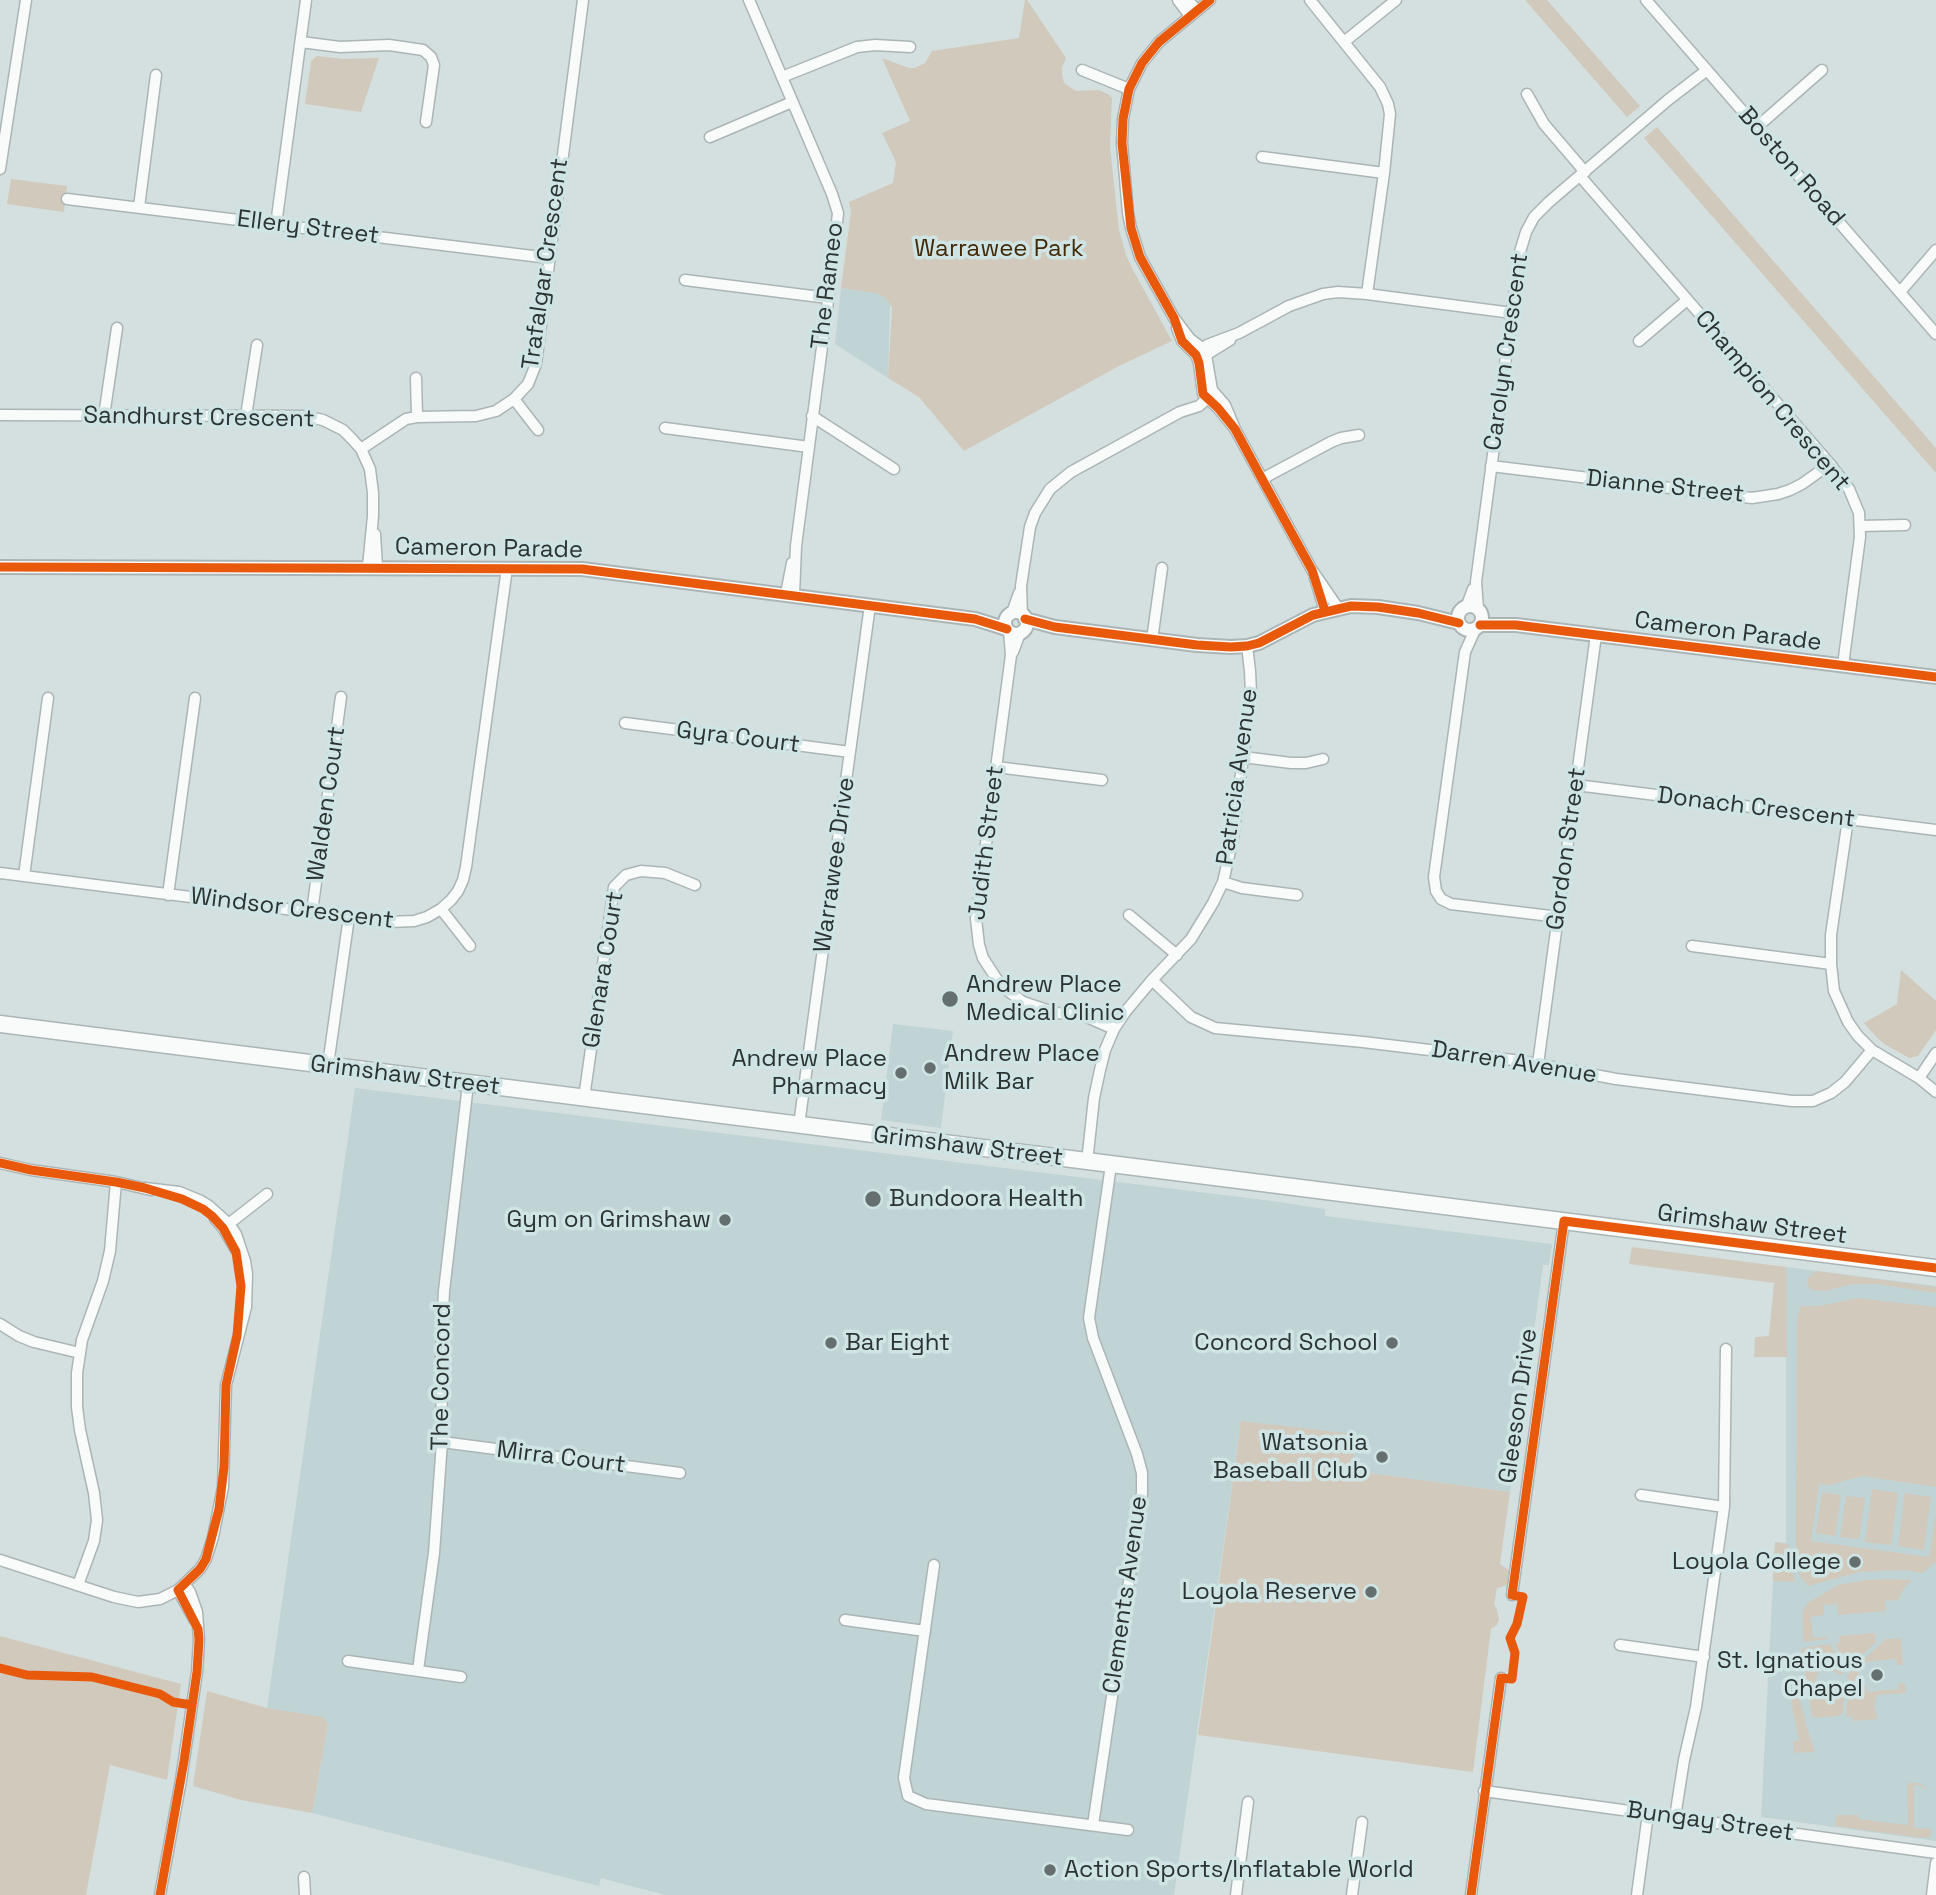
<!DOCTYPE html>
<html>
<head>
<meta charset="utf-8">
<style>
  body { margin:0 }
  canvas { display:block; background:#d4dfdf }
</style>
</head>
<body>
<canvas width="1936" height="1895"></canvas>
<script>
const context = document.querySelector('canvas').getContext('2d');
context.lineJoin = 'round';
function paint(path, color) {
  context.fillStyle = color;
  context.fill(path, 'evenodd');
}
function poly(rows) {
  const path = new Path2D();
  for (const r of rows) {
    if (r.length === 3) {
      path.moveTo(r[0] + r[2], r[1]);
      path.arc(r[0], r[1], r[2], 0, 2 * Math.PI);
      continue;
    }
    path.moveTo(r[0], r[1]);
    for (let i = 2; i < r.length; i += 2) path.lineTo(r[i], r[i + 1]);
  }
  return path;
}
function stroke(path, color, width, dash) {
  context.strokeStyle = color;
  context.lineWidth = width;
  context.lineCap = dash ? 'butt' : 'round';
  context.setLineDash(dash || []);
  context.stroke(path);
}
function write(font, color, halo, rows, align = 'center') {
  context.font = font + ' "Space Grotesk",sans-serif';
  context.lineWidth = 7;
  context.setLineDash([]);
  context.textBaseline = 'middle';
  context.strokeStyle = halo;
  context.fillStyle = color;
  for (const [text, x, y, turn = 0] of rows) {
    context.save();
    context.translate(x, y);
    context.rotate((+turn || 0) * Math.PI / 180);
    context.textAlign = isNaN(turn) ? turn : align;
    if (halo) context.strokeText(text, 0, 0);
    context.fillText(text, 0, 0);
    context.restore();
  }
}
paint(poly([
  [841,288,875,293,883,296,890,304,888,378,835,344],
  [893,1024,953,1031,941,1128,881,1120],
  [355,1088,1272,1201,1325,1209,1325,1216,1552,1244,1549,1265,1543,1265,1519,1441,1517,1441,1510,1492,1353,1471,1241,1421,1174,1895,665,1895,601,1878,599,1886,312,1813,328,1724,267,1708],
  [1786,1267,1936,1286,1936,1841,1761,1817,1775,1542,1786,1543]
]), '#c0d4d5');
paint(poly([
  [1025,0,1027,0,1066,58,1062,67,1062,74,1064,83,1076,91,1099,90,1108,94,1112,98,1110,147,1119,230,1126,255,1132,268,1172,341,1119,366,964,451,919,397,888,378,892,308,890,304,883,296,875,293,841,288,851,212,849,202,893,183,896,162,882,133,910,121,882,58,909,68,915,68,925,63,932,51,1019,38],
  [1525,0,1547,0,1640,106,1627,117],
  [317,56,344,59,379,58,361,112,305,104,311,61],
  [1657,127,1936,448,1936,473,1644,138],
  [11,179,67,186,64,212,7,204],
  [1901,970,1936,1001,1936,1030,1918,1056,1909,1058,1886,1045,1877,1038,1864,1023,1897,1004],
  [1632,1247,1786,1267,1787,1357,1754,1357,1755,1337,1769,1336,1774,1283,1629,1264],
  [1816,1271,1936,1287,1936,1293,1876,1284,1854,1284,1824,1291,1811,1290,1807,1284,1808,1278],
  [1858,1298,1936,1307,1936,1487,1862,1476,1830,1485,1819,1484,1811,1541,1929,1557,1936,1511,1936,1562,1922,1573,1906,1570,1859,1572,1809,1586,1800,1577,1796,1545,1797,1318,1801,1306,1819,1306],
  [1241,1421,1354,1434,1354,1471,1510,1492,1500,1564,1510,1571,1508,1585,1497,1588,1494,1605,1497,1609,1499,1619,1497,1625,1491,1629,1473,1772,1198,1735],
  [1872,1489,1898,1493,1891,1545,1865,1542],
  [1822,1492,1841,1495,1835,1536,1816,1533],
  [1905,1493,1931,1497,1924,1550,1898,1546],
  [1846,1496,1865,1498,1859,1539,1840,1537],
  [1775,1542,1788,1544,1795,1582,1773,1581],
  [1889,1579,1912,1580,1902,1591,1898,1600,1885,1601,1886,1611,1838,1615,1837,1604,1824,1605,1824,1615,1811,1617,1813,1638,1828,1637,1828,1639,1803,1642,1802,1615,1804,1608,1809,1602,1838,1585,1866,1580],
  [1875,1633,1876,1642,1846,1671,1835,1643,1840,1643,1839,1636],
  [0,1636,181,1684,167,1780,110,1765,86,1895,0,1895],
  [1901,1638,1903,1665,1897,1665,1896,1659,1864,1662,1864,1668,1859,1672,1858,1678,1860,1684,1866,1687,1866,1692,1899,1689,1898,1684,1905,1683,1906,1693,1877,1695,1874,1707,1878,1719,1853,1721,1852,1716,1846,1717,1849,1682,1847,1675,1886,1639],
  [1831,1644,1844,1674,1840,1675,1830,1669,1823,1669,1817,1674,1816,1681,1819,1688,1828,1692,1836,1688,1840,1683,1845,1683,1843,1713,1837,1716,1815,1718,1812,1716,1801,1650,1803,1648],
  [1793,1687,1798,1691,1806,1725,1815,1752,1794,1753,1793,1742,1799,1740,1793,1712,1791,1695],
  [207,1691,267,1708,323,1717,328,1724,312,1813,241,1800,193,1786],
  [1907,1783,1919,1783,1927,1788,1926,1789,1918,1785,1914,1785,1914,1828,1932,1829,1930,1838,1923,1837,1923,1838,1835,1826,1837,1815,1858,1815,1859,1819,1908,1825]
]), '#d1cabc');
const minor = poly([
  [749,0,832,194,838,213,830,286,796,546,794,595],
  [1178,0,1190,16],
  [1188,0,1197,11],
  [1210,0,1159,42,1142,63,1129,89,1123,119,1122,143,1128,213,1131,228,1140,257,1174,318,1190,339,1202,348,1206,355,1212,390,1225,405,1235,429],
  [1310,0,1380,87,1388,104,1390,114,1384,173,1367,294],
  [1646,0,1936,334],
  [301,42,340,47,389,45,423,50,431,57,434,65,426,122],
  [1344,42,1396,0],
  [1082,70,1129,89],
  [782,77,857,47,875,45,910,47],
  [1527,94,1544,124,1585,172],
  [1757,127,1822,70],
  [710,137,792,102],
  [1262,157,1384,173],
  [0,169,26,0],
  [1580,176,1830,464,1849,489,1859,513,1860,537,1843,665],
  [67,199,549,258],
  [139,207,156,75],
  [276,225,306,0],
  [685,280,828,298],
  [1900,292,1936,250],
  [1177,328,1182,341,1196,355,1199,363,1203,394,1218,408,1235,429,1312,570,1338,608],
  [1639,341,1687,300],
  [1199,352,1207,345,1239,333,1289,306,1323,294,1338,292,1367,294,1512,313],
  [1200,355,1209,353,1230,340],
  [416,378,417,417],
  [514,399,538,430],
  [0,415,304,416,323,420,343,430,352,439,361,449,370,469,373,493,373,516,368,567],
  [104,416,117,328],
  [246,416,257,345],
  [812,416,894,469],
  [665,428,809,447],
  [361,449,406,419,417,417,476,416,496,411,514,399,528,384,536,364,583,0],
  [1491,466,1752,498,1778,494,1790,490,1802,484,1830,464],
  [1262,479,1331,442,1341,438,1359,435],
  [1860,526,1905,525],
  [375,534,377,567],
  [1315,578,1325,611],
  [786,594,792,563],
  [1466,608,1473,589],
  [1478,609,1476,582,1520,252,1526,232,1534,217,1549,202,1668,100,1707,70],
  [1012,613,1019,593],
  [1022,615,1021,586,1030,527,1035,513,1050,489,1071,472,1180,412,1199,406,1210,396],
  [1475,630,1465,652,1434,877,1436,891,1441,899,1451,904,1559,917],
  [1009,631,1011,655,976,919,979,945,983,958,996,978,1004,988,1023,1002,1056,1013,1082,1015,1114,1029],
  [1152,640,1162,568],
  [1013,652,1020,633],
  [625,723,850,752],
  [1243,757,1291,763,1306,763,1323,759],
  [996,767,1102,780],
  [1576,785,1936,830],
  [1848,819,1831,935,1831,964,1834,991,1848,1022,1858,1036,1872,1050,1919,1078,1936,1092],
  [0,873,389,922,414,921,427,917,441,909,451,900,458,891,463,880,466,867,507,568],
  [24,876,48,698],
  [1223,882,1242,888,1297,895],
  [168,895,195,698],
  [441,909,470,946],
  [312,912,341,697],
  [1129,915,1177,955],
  [1692,946,1831,964],
  [1152,980,1191,1017,1215,1028,1363,1042,1521,1061,1616,1079,1792,1101,1813,1101,1831,1093,1845,1082,1872,1050],
  [1538,1064,1596,635],
  [328,1065,349,917],
  [1919,1078,1936,1053],
  [584,1098,614,887,626,875,641,871,665,873,695,885],
  [799,1125,870,605],
  [1087,1162,1094,1098,1100,1070,1105,1050,1114,1029,1126,1011,1152,980,1191,939,1213,903,1223,882,1233,838,1251,693,1250,671,1247,646],
  [0,1163,31,1170,116,1182,151,1190],
  [215,1219,223,1228,236,1250],
  [226,1226,267,1194],
  [0,1324,19,1336,34,1342,80,1353],
  [442,1442,680,1473],
  [1641,1495,1724,1507],
  [0,1560,114,1597,138,1602,160,1599,178,1590,200,1569,206,1559,213,1537,223,1487,226,1385,246,1307,247,1274,245,1261,236,1234,229,1224,209,1206,201,1201,179,1192,145,1188],
  [934,1565,904,1778,908,1796,926,1804,1128,1830],
  [78,1585,94,1541,97,1520,94,1493,80,1430,77,1407,77,1373,82,1340,103,1281,110,1251,116,1182],
  [178,1590,194,1619],
  [1512,1595,1564,1221],
  [845,1620,925,1631],
  [1620,1645,1704,1657],
  [348,1661,461,1677],
  [418,1670,434,1553,442,1442,441,1354,444,1291,468,1084],
  [1484,1791,1936,1853],
  [1675,1817,1684,1760,1696,1707,1724,1507,1726,1349],
  [1093,1825,1142,1493,1142,1473,1137,1454,1093,1338,1089,1318,1111,1165],
  [304,1877,305,1895],
  [160,1895,181,1780,197,1672,199,1640,197,1612,190,1592,185,1585],
  [1236,1895,1248,1802],
  [1352,1895,1362,1822],
  [1471,1895,1501,1678],
  [1637,1895,1648,1814],
  [1932,1895,1936,1863]
]);
const tertiary = poly([
  [0,567,582,569,975,619,1007,629],
  [1470,618,12],
  [1016,623,11],
  [1025,619,1055,627,1197,645,1231,647,1247,646,1259,643,1313,615,1351,606,1378,607,1418,613,1459,623],
  [1480,625,1516,625,1936,677]
]);
const primary = poly([
  [0,1024,1936,1268]
]);
stroke(minor, '#acb5b5', 13);
stroke(tertiary, '#acb5b5', 16);
stroke(primary, '#acb5b5', 19);
stroke(minor, '#f9fafa', 10);
stroke(tertiary, '#f9fafa', 12);
stroke(primary, '#f9fafa', 16);
stroke(poly([
  [1210,0,1159,42,1142,63,1129,89,1123,119,1122,143,1131,228,1140,257,1174,318,1182,341,1196,355,1199,363,1203,394,1218,408,1235,429,1262,479,1312,570,1325,611],
  [0,567,582,569,975,619,1007,629],
  [1025,619,1055,627,1197,645,1231,647,1247,646,1259,643,1313,615,1351,606,1378,607,1418,613,1459,623],
  [1480,625,1516,625,1936,677],
  [0,1163,31,1170,116,1182,145,1188,182,1199,203,1209,212,1216,223,1228,236,1252,241,1286,237,1336,226,1385,224,1467,219,1509,206,1559,200,1569,178,1590,198,1629,199,1640,197,1672,184,1761,160,1895],
  [0,1668,27,1675,92,1677,160,1694,173,1702,192,1705],
  [1471,1895,1501,1678,1512,1679,1515,1653,1510,1638,1517,1624,1523,1597,1512,1595,1564,1221,1936,1268]
]), '#e8590c', 9);
for (const [x, y, r, color] of [
  [950,999,9,"#666f6f"],
  [930,1068,7,"#666f6f"],
  [901,1073,7,"#666f6f"],
  [873,1199,9,"#666f6f"],
  [725,1220,7,"#666f6f"],
  [831,1343,7,"#666f6f"],
  [1392,1343,7,"#666f6f"],
  [1382,1457,7,"#666f6f"],
  [1855,1562,7,"#666f6f"],
  [1371,1592,7,"#666f6f"],
  [1877,1675,7,"#666f6f"],
  [1050,1870,7,"#666f6f"]
]) {
  const dot = new Path2D();
  dot.arc(x, y, r, 0, 2 * Math.PI);
  context.fillStyle = color;
  context.fill(dot);
  stroke(dot, '#cfe4e4', 2.5);
}
write('24px', '#2b3333', '#cfe4e4', [
  ["Boston Road",1791,167,49],
  ["Ellery Street",308,228,7],
  ["Trafalgar Crescent",546,264,-82],
  ["The Rameo",828,286,-83],
  ["Carolyn Crescent",1507,352,-82],
  ["Champion Crescent",1772,401,50],
  ["Sandhurst Crescent",199,418,1],
  ["Dianne Street",1665,487,6],
  ["Cameron Parade",489,549,1],
  ["Cameron Parade",1728,632,7],
  ["Gyra Court",738,738,7],
  ["Patricia Avenue",1238,777,-82],
  ["Walden Court",327,804,-82],
  ["Donach Crescent",1756,808,7],
  ["Judith Street",987,843,-83],
  ["Gordon Street",1567,849,-82],
  ["Warrawee Drive",835,865,-82],
  ["Windsor Crescent",292,909,7],
  ["Glenara Court",604,970,-81],
  ["Darren Avenue",1514,1063,9],
  ["Grimshaw Street",405,1076,7],
  ["Grimshaw Street",968,1147,7],
  ["Grimshaw Street",1752,1225,7],
  ["The Concord",442,1377,-89],
  ["Gleeson Drive",1519,1406,-82],
  ["Mirra Court",561,1458,7],
  ["Clements Avenue",1126,1595,-82],
  ["Bungay Street",1710,1822,8]
]);
write('24px', '#432906', '#cfe4e4', [
  ["Warrawee Park",999,249]
]);
write('24px', '#2b3333', '#cfe4e4', [
  ["Andrew Place",966,985,"left"],
  ["Medical Clinic",966,1013,"left"],
  ["Andrew Place",944,1054,"left"],
  ["Milk Bar",944,1082,"left"],
  ["Andrew Place",887,1059],
  ["Pharmacy",887,1087],
  ["Bundoora Health",889,1199,"left"],
  ["Gym on Grimshaw",711,1220],
  ["Bar Eight",845,1343,"left"],
  ["Concord School",1378,1343],
  ["Watsonia",1368,1443],
  ["Baseball Club",1368,1471],
  ["Loyola College",1841,1562],
  ["Loyola Reserve",1357,1592],
  ["St. Ignatious",1863,1661],
  ["Chapel",1863,1689],
  ["Action Sports/Inflatable World",1064,1870,"left"]
], 'right');
</script>
</body>
</html>
